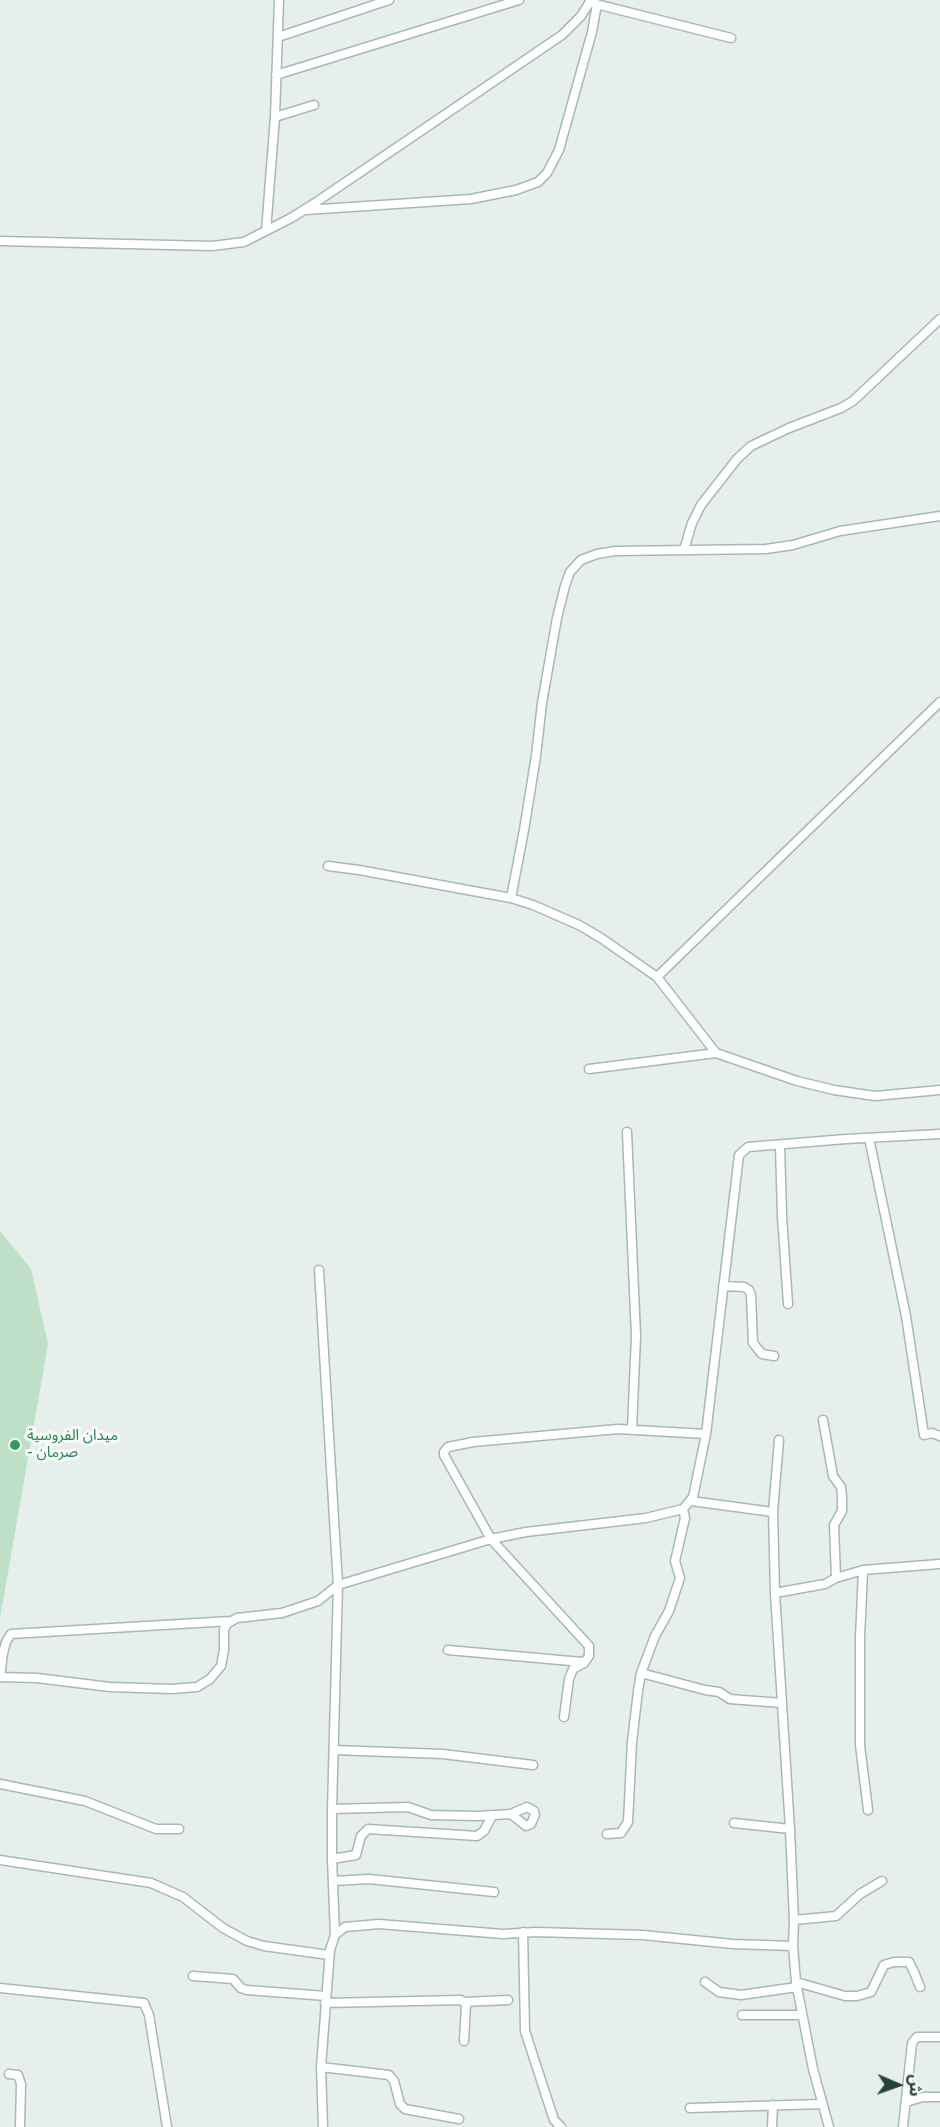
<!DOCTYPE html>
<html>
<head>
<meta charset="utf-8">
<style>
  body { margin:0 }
  #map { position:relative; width:940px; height:2127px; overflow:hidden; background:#e6efeb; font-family:"IBM Plex Sans","Noto Sans Arabic",sans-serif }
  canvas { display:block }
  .north { position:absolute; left:868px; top:2055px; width:60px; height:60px; -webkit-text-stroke:4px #f7fbf9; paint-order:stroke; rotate:92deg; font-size:16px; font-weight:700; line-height:24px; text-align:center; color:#24423a }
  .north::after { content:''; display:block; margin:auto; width:21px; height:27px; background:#24423a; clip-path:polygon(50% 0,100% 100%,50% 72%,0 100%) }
</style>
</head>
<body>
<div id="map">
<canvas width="940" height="2127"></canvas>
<div class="north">ش</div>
</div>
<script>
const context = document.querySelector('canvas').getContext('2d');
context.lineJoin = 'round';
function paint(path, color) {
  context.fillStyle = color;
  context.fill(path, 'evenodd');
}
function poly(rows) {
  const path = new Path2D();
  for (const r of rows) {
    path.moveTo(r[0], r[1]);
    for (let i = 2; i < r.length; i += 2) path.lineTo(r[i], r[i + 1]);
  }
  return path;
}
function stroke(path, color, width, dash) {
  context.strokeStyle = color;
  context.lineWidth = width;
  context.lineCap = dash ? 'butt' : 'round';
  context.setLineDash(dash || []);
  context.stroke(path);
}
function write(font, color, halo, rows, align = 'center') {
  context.font = font + ' "IBM Plex Sans","Noto Sans Arabic",sans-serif';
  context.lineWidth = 6;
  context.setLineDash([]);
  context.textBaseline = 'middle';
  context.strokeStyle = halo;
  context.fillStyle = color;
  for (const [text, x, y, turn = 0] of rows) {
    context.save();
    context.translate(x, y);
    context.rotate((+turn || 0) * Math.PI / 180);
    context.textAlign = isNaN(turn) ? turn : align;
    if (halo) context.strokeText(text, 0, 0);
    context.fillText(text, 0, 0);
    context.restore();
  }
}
paint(poly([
  [0,1231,31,1269,48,1344,0,1618]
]), '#bfe0c8');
const minor = poly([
  [592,3,731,38],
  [278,37,389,0],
  [276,75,519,0],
  [275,117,314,105],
  [306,210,471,199,516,190,538,182,547,173,559,150,592,32,597,4],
  [266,231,275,117,279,0],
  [0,241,212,246,244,242,291,218,315,203,562,35,581,16,591,0],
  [684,550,692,523,701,505,737,459,751,446,789,428,841,408,853,401,940,319],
  [328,866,359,870,511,898,533,905,579,925,601,938,657,977,716,1053],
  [511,898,524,830,536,756,542,703,557,618,565,586,570,572,581,560,597,554,615,551,766,549,793,545,840,531,940,516],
  [657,977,940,702],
  [589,1069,716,1053,797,1081,834,1090,875,1096,940,1090],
  [627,1132,636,1336,632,1429],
  [869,1138,906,1316,924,1435,932,1433,940,1436],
  [780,1145,782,1216,788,1304],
  [319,1270,338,1585,332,1809,332,1859,335,1935],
  [723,1286,744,1287,749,1290,751,1295,753,1343,762,1354,774,1356],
  [823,1420,833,1476,841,1487,842,1496,842,1511,834,1525,836,1578],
  [691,1501,773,1512,775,1593,790,1829,794,1920,793,1946,796,1982,813,2069,829,2127],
  [773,1512,779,1440],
  [863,1570,860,1638,860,1745,868,1810],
  [775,1593,825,1584,836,1578,863,1570,940,1564],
  [448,1650,582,1662],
  [641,1673,705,1690,719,1692,730,1699,782,1703],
  [0,1677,37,1678,110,1687,172,1689,197,1687,210,1679,221,1666,224,1650,224,1629,228,1623,237,1618,282,1613,318,1601,338,1585,491,1539,526,1532,646,1518,683,1509,693,1497,706,1434,739,1155,748,1147,846,1139,940,1134],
  [0,1677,3,1653,6,1642,11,1634,231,1621],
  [564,1717,569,1679,573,1669,584,1663,589,1656,589,1646,491,1539,444,1455,444,1452,448,1447,473,1442,618,1429,706,1434],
  [334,1750,443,1754,533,1765],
  [0,1784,85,1801,156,1829,179,1829],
  [332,1809,408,1807,431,1815,477,1816,511,1814,527,1807,534,1811,535,1815,531,1824,526,1826,511,1814],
  [734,1823,790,1829],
  [607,1834,621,1833,628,1822,632,1742,638,1691,641,1673,655,1636,669,1611,680,1578,675,1561,685,1518,683,1509],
  [332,1859,356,1855,361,1836,368,1829,477,1836,484,1831,492,1816],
  [0,1860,151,1883,183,1897,223,1928,247,1941,264,1946,329,1955],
  [333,1881,369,1879,494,1892],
  [794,1920,836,1916,860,1894,882,1881],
  [523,1932,525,2031,554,2120,561,2127],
  [193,1976,233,1979,241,1988,247,1990,326,1996],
  [705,1982,719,1992,741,1995,797,1987],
  [796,1982,845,1996,857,1996,871,1992,884,1965,894,1962,909,1962,914,1972,920,1987],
  [0,1988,144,2003,149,2015,167,2127],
  [464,2002,508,2000],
  [325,2003,461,2000,466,2004,464,2041],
  [742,2015,802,2015],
  [321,2067,389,2075,394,2081,400,2104,405,2109,459,2119],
  [9,2074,18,2075,21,2084,20,2127],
  [906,2102,923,2097,940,2097],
  [690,2108,822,2104],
  [323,2127,321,2067,330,1950,335,1935,345,1927,379,1924,503,1934,535,1932,643,1935,733,1944,793,1946],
  [772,2127,773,2105],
  [903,2127,912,2043,917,2037,940,2037]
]);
stroke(minor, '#a8b8b2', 11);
stroke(minor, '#fff', 8);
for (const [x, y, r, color] of [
  [15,1445,6,"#2e9e5b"]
]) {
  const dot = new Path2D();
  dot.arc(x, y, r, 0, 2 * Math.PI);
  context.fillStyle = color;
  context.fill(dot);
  stroke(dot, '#f7fbf9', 2);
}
write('15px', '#27864d', '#f7fbf9', [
  ["ميدان الفروسية",27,1436],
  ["- صرمان",27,1453]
], 'left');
</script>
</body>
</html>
